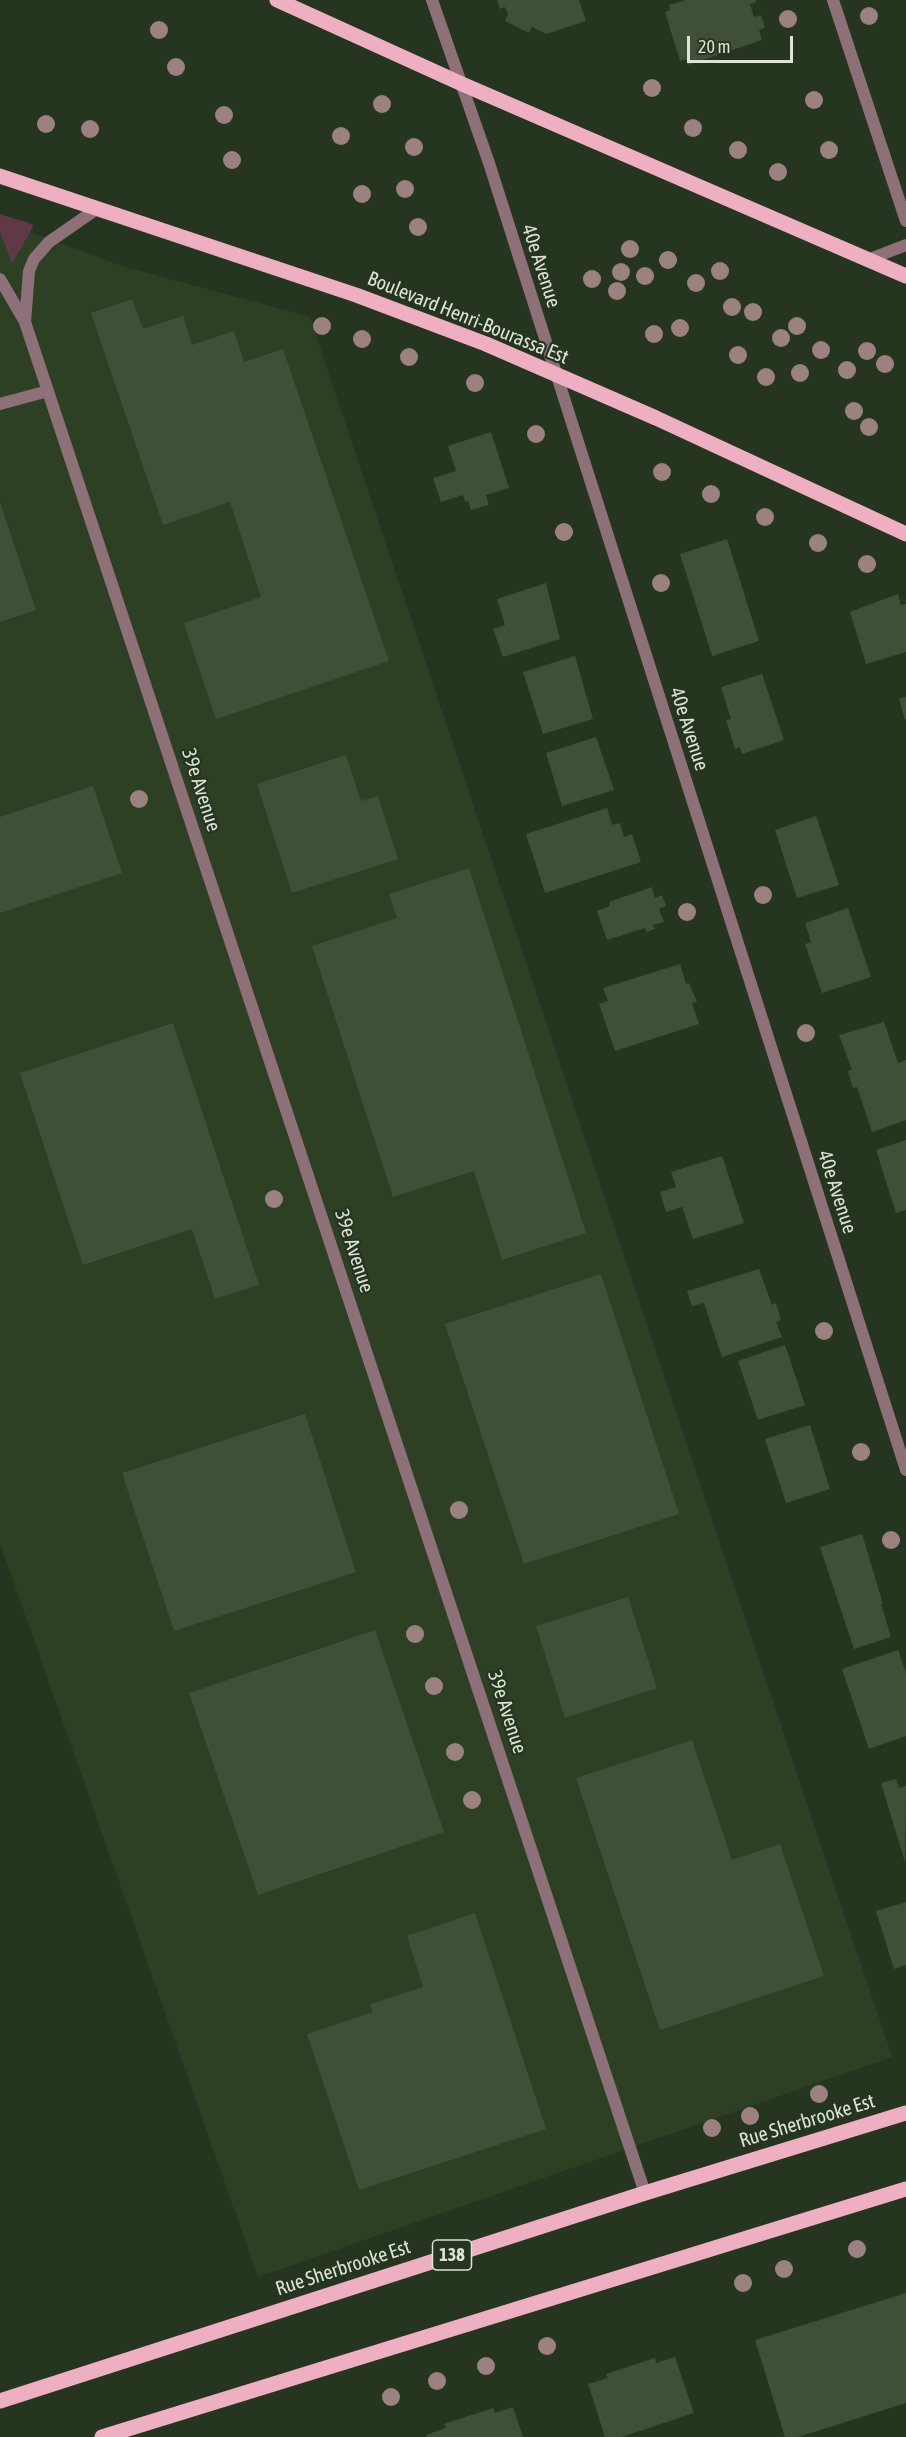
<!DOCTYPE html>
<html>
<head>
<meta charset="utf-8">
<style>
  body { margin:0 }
  #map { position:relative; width:906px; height:2437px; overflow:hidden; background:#26351f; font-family:"Asap Condensed",sans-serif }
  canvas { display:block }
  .scale { position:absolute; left:687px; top:36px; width:106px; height:27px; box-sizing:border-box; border:3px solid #dbe4d7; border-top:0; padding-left:8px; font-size:18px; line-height:21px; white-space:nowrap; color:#dbe4d7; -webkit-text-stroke:4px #26351f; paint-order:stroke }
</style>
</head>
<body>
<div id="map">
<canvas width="906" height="2437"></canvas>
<div class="scale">20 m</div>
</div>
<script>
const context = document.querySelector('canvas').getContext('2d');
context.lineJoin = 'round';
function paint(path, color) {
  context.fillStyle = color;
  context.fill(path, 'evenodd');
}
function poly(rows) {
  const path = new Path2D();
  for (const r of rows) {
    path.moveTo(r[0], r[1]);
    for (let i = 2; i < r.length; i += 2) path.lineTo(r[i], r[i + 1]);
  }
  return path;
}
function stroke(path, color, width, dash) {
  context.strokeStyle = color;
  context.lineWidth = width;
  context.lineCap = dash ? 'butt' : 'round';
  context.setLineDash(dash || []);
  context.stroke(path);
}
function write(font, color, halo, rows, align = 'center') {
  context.font = font + ' "Asap Condensed",sans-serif';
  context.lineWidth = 4.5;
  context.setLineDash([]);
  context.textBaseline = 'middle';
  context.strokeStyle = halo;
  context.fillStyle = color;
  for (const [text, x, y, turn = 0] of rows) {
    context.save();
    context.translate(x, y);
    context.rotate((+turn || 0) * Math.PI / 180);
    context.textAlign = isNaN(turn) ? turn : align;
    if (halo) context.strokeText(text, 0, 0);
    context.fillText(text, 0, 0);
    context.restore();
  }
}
paint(poly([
  [0,221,122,266,310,317,892,2057,258,2277,0,1543]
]), '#2d4024');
paint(poly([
  [0,214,32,224,33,227,13,262,12,263,0,232]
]), '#5f3945');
paint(poly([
  [497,0,579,0,586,21,546,34,532,27,529,33,505,21,508,14,505,7,500,9],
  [686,0,756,0,756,2,750,4,754,17,761,15,765,28,759,30,762,40,688,65,686,59,680,61,665,12,670,10,669,5],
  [132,299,143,329,183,316,192,345,234,331,244,362,283,349,389,661,216,719,184,623,261,597,230,502,163,525,91,313],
  [491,432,509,488,486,495,489,505,471,510,468,501,465,502,463,495,441,502,433,478,456,471,448,446],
  [0,502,36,610,0,622],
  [727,539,759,641,712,656,680,554],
  [546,583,560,639,503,657,493,629,505,625,497,599],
  [898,594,901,605,906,604,906,652,866,664,850,612],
  [575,656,593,719,543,734,523,672],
  [762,674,784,740,742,754,740,747,735,749,726,720,731,719,721,687],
  [906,697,906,719,905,720,899,699],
  [596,737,614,790,562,806,546,753],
  [346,755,361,801,378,796,398,859,292,893,257,784],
  [93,786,122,873,0,913,0,817],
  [607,808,612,825,620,823,624,837,632,834,641,862,545,893,526,834],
  [816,816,839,885,797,898,775,830],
  [469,868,586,1233,502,1260,474,1171,393,1197,312,946,397,918,389,894],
  [652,887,655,898,662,895,666,906,659,909,664,922,653,925,655,929,647,932,645,928,607,940,597,911,610,906,609,902],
  [848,908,871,977,822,993,805,944,811,942,805,923],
  [680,964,686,984,689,983,697,1002,692,1003,699,1024,615,1051,599,1004,608,1001,603,988],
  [884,1022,898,1063,906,1060,906,1120,872,1132,857,1087,853,1088,848,1071,852,1070,839,1035],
  [173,1023,259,1285,215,1299,192,1229,83,1265,20,1073],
  [906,1140,906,1210,896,1213,876,1150],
  [722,1156,744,1223,693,1239,682,1207,666,1212,660,1192,676,1187,671,1172],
  [759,1269,772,1305,776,1303,781,1320,776,1322,782,1337,722,1357,704,1303,692,1306,687,1291],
  [601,1274,679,1514,524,1564,445,1324],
  [785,1345,805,1405,758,1420,738,1361],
  [305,1414,356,1572,174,1631,122,1473],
  [810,1425,830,1489,786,1503,765,1439],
  [862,1534,883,1604,881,1604,891,1637,854,1649,820,1547],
  [628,1597,657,1688,565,1718,536,1626],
  [375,1630,444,1832,258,1895,189,1693],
  [898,1650,906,1673,906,1736,869,1749,842,1669],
  [692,1740,732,1860,780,1844,824,1976,660,2030,576,1778],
  [896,1779,899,1788,906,1786,905,1862,881,1783],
  [906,1902,906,1965,894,1969,876,1911],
  [475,1913,546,2129,359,2190,307,2034,373,2012,370,2004,423,1987,407,1936],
  [906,2293,906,2403,798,2437,785,2437,755,2340],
  [675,2357,694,2413,622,2437,605,2437,588,2384,608,2378,606,2374,655,2358,656,2363],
  [513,2407,523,2437,427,2437,426,2435,446,2428,444,2424,493,2408,495,2413]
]), '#3f4f38');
stroke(poly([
  [0,404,48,391]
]), '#8e7078', 12);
stroke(poly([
  [432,0,489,163,906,1470],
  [833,0,906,221],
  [867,260,906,245],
  [0,279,25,322,645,2193],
  [25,322,29,271,34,259,49,242,98,208]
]), '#8e7078', 12);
stroke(poly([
  [277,0,462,84,906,276],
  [0,176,356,295,486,344,656,418,906,534],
  [0,2401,645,2193,906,2113],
  [102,2437,906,2189]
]), '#edafc1', 15);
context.fillStyle = '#9b8180';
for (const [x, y] of [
  [869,16],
  [788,19],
  [159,30],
  [176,67],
  [652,88],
  [814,100],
  [382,104],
  [224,115],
  [46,124],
  [693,128],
  [90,129],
  [341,136],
  [414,147],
  [738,150],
  [829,150],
  [232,160],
  [778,172],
  [405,189],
  [362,194],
  [418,227],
  [630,249],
  [668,260],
  [720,271],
  [621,272],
  [645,276],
  [592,279],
  [696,283],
  [617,291],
  [732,307],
  [753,312],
  [322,326],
  [797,326],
  [680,328],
  [654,334],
  [781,338],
  [362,339],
  [821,350],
  [867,351],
  [738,355],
  [409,357],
  [885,364],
  [847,370],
  [800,373],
  [766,377],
  [475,383],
  [854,411],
  [869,427],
  [536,434],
  [662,472],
  [711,494],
  [765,517],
  [564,532],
  [818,543],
  [867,564],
  [661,583],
  [139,799],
  [763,895],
  [687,912],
  [806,1033],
  [274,1199],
  [824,1331],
  [861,1452],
  [459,1510],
  [891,1540],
  [415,1634],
  [434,1686],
  [455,1752],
  [472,1800],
  [819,2094],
  [750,2116],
  [712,2128],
  [857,2249],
  [784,2269],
  [743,2283],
  [547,2346],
  [486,2366],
  [437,2381],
  [391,2397]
]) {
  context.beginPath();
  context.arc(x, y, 9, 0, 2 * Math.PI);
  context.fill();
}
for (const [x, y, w] of [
  [452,2255,39]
]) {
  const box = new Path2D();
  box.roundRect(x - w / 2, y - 15, w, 30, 4.5);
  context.fillStyle = '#26351f';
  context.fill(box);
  stroke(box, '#dbe4d7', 1.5);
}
write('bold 18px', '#dbe4d7', null, [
  ["138",452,2255]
]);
write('20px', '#dbe4d7', '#26351f', [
  ["40e Avenue",541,266,72],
  ["Boulevard Henri-Bourassa Est",468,318,22],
  ["40e Avenue",689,729,72],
  ["39e Avenue",201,790,72],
  ["40e Avenue",837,1192,72],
  ["39e Avenue",354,1251,72],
  ["39e Avenue",507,1712,72],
  ["Rue Sherbrooke Est",807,2121,-17],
  ["Rue Sherbrooke Est",343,2268,-18]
]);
</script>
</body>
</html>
